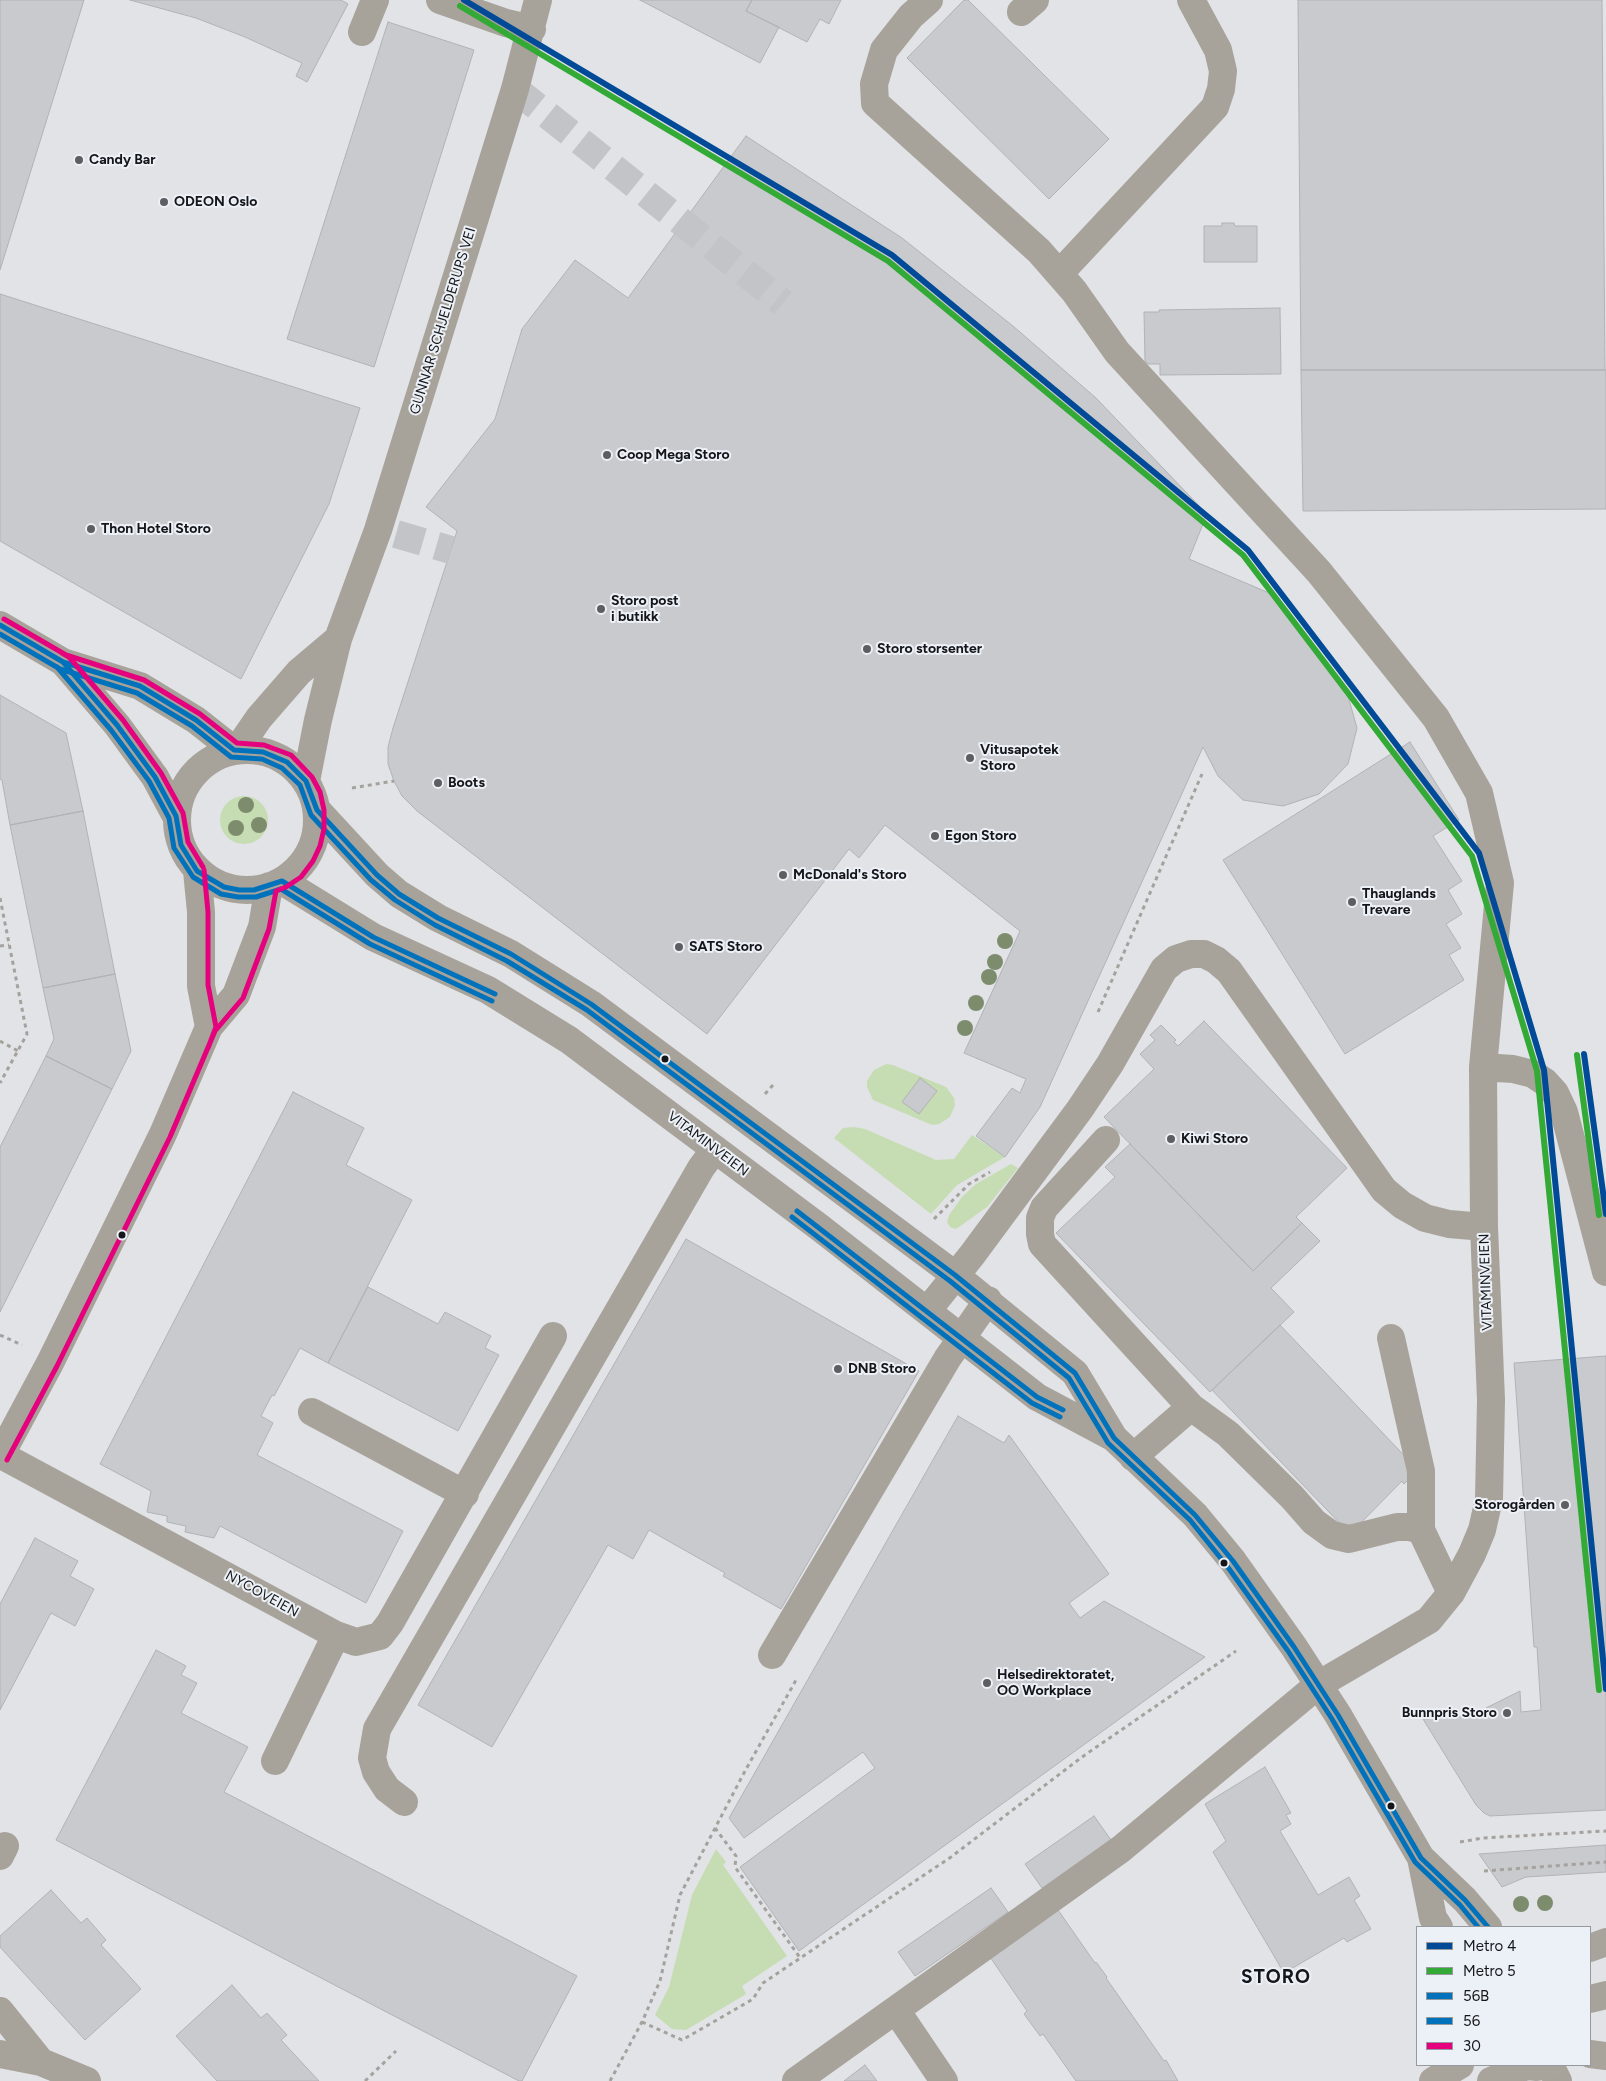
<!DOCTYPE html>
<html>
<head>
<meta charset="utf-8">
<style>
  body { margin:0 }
  #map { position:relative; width:1606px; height:2081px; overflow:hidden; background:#e1e3e7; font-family:Figtree,sans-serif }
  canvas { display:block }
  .legend { position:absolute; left:1416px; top:1926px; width:175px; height:140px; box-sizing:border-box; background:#ecf0f7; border:1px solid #96999e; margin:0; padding:6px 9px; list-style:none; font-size:15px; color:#151619 }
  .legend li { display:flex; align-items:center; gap:10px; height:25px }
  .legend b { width:25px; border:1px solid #96999e }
</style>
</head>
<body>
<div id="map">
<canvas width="1606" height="2081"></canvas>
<ul class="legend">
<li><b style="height:6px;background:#004a98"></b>Metro 4</li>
<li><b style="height:6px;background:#32aa35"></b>Metro 5</li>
<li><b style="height:6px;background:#0072bc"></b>56B</li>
<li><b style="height:6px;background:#0072bc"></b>56</li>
<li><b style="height:6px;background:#e5007d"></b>30</li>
</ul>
</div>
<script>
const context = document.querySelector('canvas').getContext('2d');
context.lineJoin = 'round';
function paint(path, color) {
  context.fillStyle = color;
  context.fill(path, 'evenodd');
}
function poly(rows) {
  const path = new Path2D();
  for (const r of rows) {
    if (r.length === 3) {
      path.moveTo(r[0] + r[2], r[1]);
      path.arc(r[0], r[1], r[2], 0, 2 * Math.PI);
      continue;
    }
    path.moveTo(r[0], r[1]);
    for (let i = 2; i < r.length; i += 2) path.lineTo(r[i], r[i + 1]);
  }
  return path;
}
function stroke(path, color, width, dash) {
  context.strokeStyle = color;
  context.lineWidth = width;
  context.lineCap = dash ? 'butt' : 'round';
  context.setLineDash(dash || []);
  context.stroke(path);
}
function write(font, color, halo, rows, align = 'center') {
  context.font = font + ' Figtree,sans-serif';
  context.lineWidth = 4;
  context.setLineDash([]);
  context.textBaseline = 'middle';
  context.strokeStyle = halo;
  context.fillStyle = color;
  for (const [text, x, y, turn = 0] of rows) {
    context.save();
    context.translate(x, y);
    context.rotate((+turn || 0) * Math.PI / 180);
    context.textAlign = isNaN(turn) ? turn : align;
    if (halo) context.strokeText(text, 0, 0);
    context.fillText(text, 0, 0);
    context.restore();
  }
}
paint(poly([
  [244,820,24],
  [886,1064,893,1065,946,1087,954,1098,955,1105,950,1117,939,1124,932,1125,873,1100,867,1087,867,1081,874,1070],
  [854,1127,865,1129,936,1160,954,1159,972,1135,1005,1157,957,1185,931,1214,834,1138,843,1128],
  [1011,1164,1018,1168,987,1207,959,1227,955,1229,950,1227,947,1222,949,1215,962,1197,976,1184],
  [716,1849,726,1862,723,1865,787,1956,742,1986,746,1994,686,2030,672,2029,655,2015,669,1987,692,1895]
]), '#c6dcb2');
const building = poly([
  [0,0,84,0,0,270,0,0],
  [130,0,341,0,348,4,307,82,296,76,302,63,245,37,196,18,130,0],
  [640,0,752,0,746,11,779,27,760,63,640,0],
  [752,0,841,0,829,24,820,19,807,42,746,11,752,0],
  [964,0,968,0,1109,139,1049,199,907,58,964,0],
  [1298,0,1602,0,1605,370,1301,370,1298,0],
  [388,22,474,50,374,367,287,339,388,22],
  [746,136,902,238,1013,326,1096,398,1207,514,1189,559,1274,595,1318,655,1346,689,1357,728,1348,764,1319,794,1283,806,1243,800,1218,776,1203,747,1040,1107,1005,1157,976,1136,1012,1088,1020,1093,1026,1079,964,1053,1020,931,885,825,859,858,849,849,707,1034,417,811,402,796,394,781,388,764,388,747,393,728,457,531,426,507,495,419,522,329,575,260,628,298,746,136],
  [1222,223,1234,223,1235,226,1257,226,1257,262,1204,262,1204,226,1222,226,1222,223],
  [0,294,360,408,329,504,241,679,0,541,0,294],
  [1280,308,1281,374,1160,375,1160,364,1148,364,1145,361,1144,312,1159,312,1159,310,1280,308],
  [1301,370,1606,370,1606,509,1303,511,1301,370],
  [0,695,66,733,83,811,10,825,2,780,0,779,0,695],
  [1410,742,1459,820,1433,836,1462,881,1448,890,1462,914,1446,924,1461,948,1449,955,1464,980,1345,1054,1223,860,1410,742],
  [83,811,115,974,43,988,10,825,83,811],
  [115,974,131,1051,112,1089,46,1056,54,1039,43,988,115,974],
  [1204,1021,1347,1168,1296,1217,1302,1223,1253,1271,1104,1117,1154,1069,1140,1054,1155,1040,1150,1035,1161,1025,1176,1040,1174,1042,1178,1046,1204,1021],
  [46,1056,112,1089,0,1312,0,1147,46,1056],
  [920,1078,937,1091,919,1114,902,1102,920,1078],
  [293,1092,364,1128,346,1165,412,1200,328,1363,300,1348,274,1396,272,1395,261,1416,273,1423,257,1455,403,1531,366,1603,220,1526,214,1538,185,1532,186,1526,167,1522,167,1516,147,1512,151,1491,100,1464,293,1092],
  [1130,1144,1253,1271,1302,1223,1320,1241,1271,1288,1294,1312,1210,1392,1056,1233,1115,1177,1105,1167,1130,1144],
  [686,1239,919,1371,781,1609,723,1576,725,1573,649,1530,633,1559,608,1545,492,1747,418,1705,686,1239],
  [368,1287,438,1324,445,1312,491,1336,485,1348,499,1355,458,1431,328,1363,368,1287],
  [1280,1325,1418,1470,1404,1484,1402,1481,1350,1534,1212,1390,1280,1325],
  [1606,1356,1606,1810,1490,1816,1484,1813,1476,1805,1423,1719,1486,1715,1486,1708,1520,1691,1521,1712,1541,1710,1537,1647,1534,1647,1514,1363,1606,1356],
  [958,1416,1004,1443,1009,1435,1109,1574,1069,1603,1080,1618,1104,1601,1205,1657,799,1951,740,1867,875,1768,863,1752,744,1838,729,1818,958,1416],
  [35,1538,78,1561,70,1576,94,1589,75,1626,51,1613,0,1710,0,1604,35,1538],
  [156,1650,186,1666,181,1675,197,1683,181,1713,248,1747,224,1792,577,1976,522,2081,519,2081,56,1840,156,1650],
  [1265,1767,1291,1813,1286,1815,1291,1824,1280,1831,1318,1895,1349,1877,1360,1896,1354,1900,1371,1929,1347,1942,1344,1938,1284,1973,1213,1852,1226,1841,1205,1804,1265,1767],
  [1094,1816,1111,1840,1042,1888,1025,1864,1094,1816],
  [1606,1845,1606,1872,1526,1877,1502,1887,1479,1854,1606,1845],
  [991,1888,1008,1912,915,1976,898,1952,991,1888],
  [51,1890,81,1923,87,1918,106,1940,101,1945,141,1989,85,2040,0,1947,0,1936,51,1890],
  [1058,1910,1095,1963,1096,1962,1107,1977,1106,1978,1164,2061,1166,2060,1178,2081,1076,2081,1043,2034,1040,2036,1024,2014,1027,2011,990,1957,1058,1910],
  [232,1985,261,2018,267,2013,287,2035,281,2040,319,2081,217,2081,176,2036,232,1985],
  [865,2065,877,2081,844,2081,865,2065]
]);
paint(building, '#c8cacd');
stroke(building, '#b1b2b6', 1);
stroke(poly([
  [515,89,783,303],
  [396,534,451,550]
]), '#c2c4c8', 28, [28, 14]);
stroke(poly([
  [352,788,394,781],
  [0,898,27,1034,0,1083],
  [0,946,9,945],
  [1098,1012,1202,774],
  [0,1041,18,1051],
  [765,1094,773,1085],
  [934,1219,969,1184,990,1172],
  [0,1335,22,1345],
  [715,1828,736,1856,735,1867,801,1959],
  [1460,1842,1483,1838,1606,1831],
  [1484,1871,1606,1862],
  [642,2022,682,2040,753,1999,763,1983,951,1857,1082,1757,1236,1651],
  [365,2081,396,2051],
  [610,2081,642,2022,660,1981,680,1895,745,1771,796,1680]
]), '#a5a29d', 3, [4, 4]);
stroke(poly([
  [440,0,506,23,532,29],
  [1021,12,1035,0],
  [362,32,375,0],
  [1059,274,1215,107,1221,89,1223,71,1218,50,1191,0],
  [0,625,63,662,140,686,196,720,234,750],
  [63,662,117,725,155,777,176,816],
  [247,820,70],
  [237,750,259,718,299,672,338,639],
  [306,781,318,720,338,639,378,530,515,89,538,0],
  [317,810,377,875,399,894,438,918,511,954,591,1004,955,1275,1075,1373,1114,1438,1195,1515,1233,1561,1294,1647,1338,1715,1421,1858,1465,1900,1488,1927],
  [197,871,201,912,201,986,209,1027],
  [282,881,373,937,488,990,569,1040,819,1227,1037,1397,1114,1438],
  [1483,1067,1513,1069,1533,1074,1545,1082,1555,1093,1564,1112,1606,1272],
  [1106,1140,1044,1208,1040,1218,1040,1234,1042,1244,1191,1407],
  [927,1311,972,1255,1080,1109,1110,1064,1164,969,1176,959,1191,954,1204,954,1216,960,1229,971,1384,1190,1402,1205,1425,1218,1449,1224,1484,1227],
  [1391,1338,1421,1471,1421,1530,1451,1593],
  [312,1412,465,1494],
  [1,1455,336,1635,356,1642,380,1636,390,1623,553,1336],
  [0,1456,50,1363,163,1134,209,1027,236,995,262,927,269,886],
  [1133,1457,1191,1407,1228,1434,1292,1497,1314,1522,1332,1535,1349,1539,1397,1527,1409,1527,1421,1530],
  [772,1655,947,1359,988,1300],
  [275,1761,336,1635],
  [404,1802,387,1789,376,1772,372,1758,377,1729,701,1168,715,1149],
  [0,1856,5,1846],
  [1421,1858,1433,1918,1439,1927],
  [1590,1999,1606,1995],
  [896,2010,944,2081],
  [0,2011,41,2062],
  [0,2054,41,2062,87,2081],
  [1550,2065,1558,2081],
  [796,2081,1121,1849,1318,1685,1429,1620,1451,1593,1472,1554,1482,1530,1489,1499,1491,1400,1484,1227,1483,1067,1500,883,1479,793,1436,718,1319,572,1117,352,1074,291,1039,251,875,103,874,84,884,50,911,16,929,0]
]), '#a8a39a', 28);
stroke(poly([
  [1590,1948,1606,1942],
  [1590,2054,1606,2056],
  [1519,2065,1537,2067,1551,2065],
  [1433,2081,1460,2065],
  [1491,2081,1524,2067]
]), '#a9a49b', 28);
stroke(poly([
  [0,625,63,662,140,686,196,720,234,750,263,752,287,762,306,781,317,810,377,875,399,894,438,918,511,954,591,1004,955,1275,1075,1373,1114,1438,1195,1515,1233,1561,1294,1647,1338,1715,1421,1858,1465,1900,1488,1927],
  [63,662,117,725,155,777,176,816,181,845,197,871,224,887,239,890,254,890,282,881,373,937,495,994],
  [797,1211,1037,1397,1063,1410]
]), '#0072bc', 5);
stroke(poly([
  [0,634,60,669,137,693,192,726,231,757,262,759,282,768,300,785,311,815,371,880,395,900,435,925,507,961,587,1010,950,1281,1069,1378,1108,1443,1190,1520,1227,1566,1288,1651,1332,1719,1415,1862,1460,1905,1478,1927],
  [57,667,111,730,149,781,169,818,174,848,193,877,221,894,238,897,256,897,281,889,370,944,492,1001],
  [792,1217,1032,1403,1060,1417]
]), '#0072bc', 5);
stroke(poly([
  [4,619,66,655,144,680,200,714,237,743,264,745,291,755,312,777,320,792,324,810,324,829,320,846,313,861,301,877,286,887,276,891,269,929,243,998,215,1031,170,1137,57,1366,7,1460],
  [62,653,69,657,123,720,161,773,183,813,188,842,203,867],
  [204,870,208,912,208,985,216,1027,208,1048]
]), '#e5007d', 5);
stroke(poly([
  [464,0,892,255,1248,550,1479,853,1544,1070,1606,1689],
  [1584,1054,1606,1214]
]), '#004a98', 6);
stroke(poly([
  [460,6,888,261,1243,555,1472,856,1537,1071,1599,1690],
  [1577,1055,1599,1215]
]), '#32aa35', 6);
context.fillStyle = '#7e8c6e';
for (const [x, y] of [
  [246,805],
  [259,825],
  [236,828],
  [1005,941],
  [995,962],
  [989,977],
  [976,1003],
  [965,1028],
  [1545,1903],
  [1521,1904]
]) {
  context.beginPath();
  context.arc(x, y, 8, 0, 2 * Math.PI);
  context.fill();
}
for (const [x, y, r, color] of [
  [79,160,5,"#5c5e61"],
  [164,202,5,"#5c5e61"],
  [607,455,5,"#5c5e61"],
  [91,529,5,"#5c5e61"],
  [601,609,5,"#5c5e61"],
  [867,649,5,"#5c5e61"],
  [970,758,5,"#5c5e61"],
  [438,783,5,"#5c5e61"],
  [935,836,5,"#5c5e61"],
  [783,875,5,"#5c5e61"],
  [1352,902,5,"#5c5e61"],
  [679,947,5,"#5c5e61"],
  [665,1059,4.5,"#151619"],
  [1171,1139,5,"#5c5e61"],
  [122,1235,4.5,"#151619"],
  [838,1369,5,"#5c5e61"],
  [1565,1505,5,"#5c5e61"],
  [1224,1563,4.5,"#151619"],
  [987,1683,5,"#5c5e61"],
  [1507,1713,5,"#5c5e61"],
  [1391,1806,4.5,"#151619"]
]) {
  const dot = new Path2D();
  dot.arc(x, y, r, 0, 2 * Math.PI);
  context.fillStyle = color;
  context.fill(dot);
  stroke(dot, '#ecf0f7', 2);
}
write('bold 14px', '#151619', '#ecf0f7', [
  ["Candy Bar",89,160],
  ["ODEON Oslo",174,202],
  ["Coop Mega Storo",617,455],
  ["Thon Hotel Storo",101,529],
  ["Storo post",611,601],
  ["i butikk",611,617],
  ["Storo storsenter",877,649],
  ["Vitusapotek",980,750],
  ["Storo",980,766],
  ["Boots",448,783],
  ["Egon Storo",945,836],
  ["McDonald's Storo",793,875],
  ["Thauglands",1362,894],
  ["Trevare",1362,910],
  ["SATS Storo",689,947],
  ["Kiwi Storo",1181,1139],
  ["DNB Storo",848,1369],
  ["Storogården",1555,1505,"right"],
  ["Helsedirektoratet,",997,1675],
  ["OO Workplace",997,1691],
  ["Bunnpris Storo",1497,1713,"right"]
], 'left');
write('14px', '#151619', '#ecf0f7', [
  ["GUNNAR SCHJELDERUPS VEI",443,321,-73],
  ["VITAMINVEIEN",708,1144,37],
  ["VITAMINVEIEN",1486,1282,-92],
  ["NYCOVEIEN",262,1594,29]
]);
context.letterSpacing = '1px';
write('bold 19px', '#151619', '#ecf0f7', [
  ["STORO",1276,1977]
]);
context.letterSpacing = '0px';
</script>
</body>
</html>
